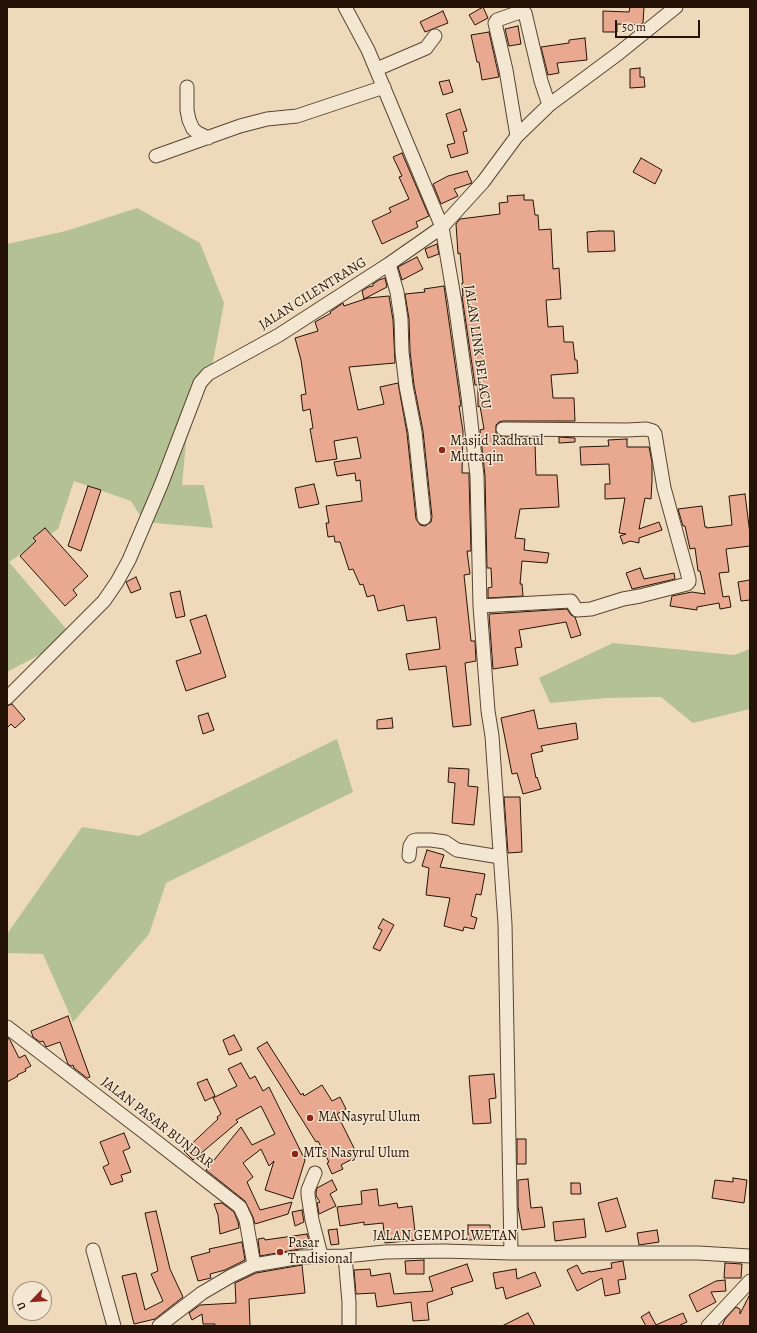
<!DOCTYPE html>
<html>
<head>
<meta charset="utf-8">
<style>
  body { margin:0 }
  #map { position:relative; width:757px; height:1333px; overflow:hidden; background:#eedaba; font-family:Alegreya,serif }
  canvas { display:block }
  .frame { position:absolute; inset:0; border:8px solid #251307; pointer-events:none }
  .north { position:absolute; left:12px; top:1281px; width:40px; height:40px; box-sizing:border-box; background:#f4e7d2; border:1px solid #a19281; border-radius:50%; rotate:245deg; font-size:11px; font-weight:700; line-height:16px; text-align:center; color:#251307 }
  .north::after { content:''; display:block; margin:auto; width:14px; height:18px; background:#8f2418; clip-path:polygon(50% 0,100% 100%,50% 72%,0 100%) }
  .scale { position:absolute; left:615px; top:20px; width:85px; height:18px; box-sizing:border-box; border:2px solid #251307; border-top:0; padding-left:5px; font-size:12px; line-height:14px; white-space:nowrap; color:#251307; -webkit-text-stroke:3px #f4e7d2; paint-order:stroke }
</style>
</head>
<body>
<div id="map">
<canvas width="757" height="1333"></canvas>
<div class="frame"></div>
<div class="north">U</div>
<div class="scale">50 m</div>
</div>
<script>
const context = document.querySelector('canvas').getContext('2d');
context.lineJoin = 'round';
function paint(path, color) {
  context.fillStyle = color;
  context.fill(path, 'evenodd');
}
function poly(rows) {
  const path = new Path2D();
  for (const r of rows) {
    path.moveTo(r[0], r[1]);
    for (let i = 2; i < r.length; i += 2) path.lineTo(r[i], r[i + 1]);
  }
  return path;
}
function stroke(path, color, width, dash) {
  context.strokeStyle = color;
  context.lineWidth = width;
  context.lineCap = dash ? 'butt' : 'round';
  context.setLineDash(dash || []);
  context.stroke(path);
}
function write(font, color, halo, rows, align = 'center') {
  context.font = font + ' Alegreya,serif';
  context.lineWidth = 3;
  context.setLineDash([]);
  context.textBaseline = 'middle';
  context.strokeStyle = halo;
  context.fillStyle = color;
  for (const [text, x, y, turn = 0] of rows) {
    context.save();
    context.translate(x, y);
    context.rotate((+turn || 0) * Math.PI / 180);
    context.textAlign = isNaN(turn) ? turn : align;
    if (halo) context.strokeText(text, 0, 0);
    context.fillText(text, 0, 0);
    context.restore();
  }
}
paint(poly([
  [137,208,200,243,224,303,211,372,187,432,182,485,204,485,213,528,144,522,131,501,74,481,58,529,9,562,73,637,7,672,7,244,66,231],
  [613,643,734,655,750,649,750,709,693,723,661,697,607,698,550,703,539,678],
  [337,739,353,792,166,883,149,934,73,1022,43,954,7,953,7,934,82,827,139,836]
]), '#b4c194');
const building = poly([
  [483,7,488,18,475,25,469,15,483,7],
  [630,7,644,7,643,23,640,25,617,24,617,32,603,32,603,11,629,12,630,7],
  [443,11,448,23,425,32,420,22,443,11],
  [518,26,521,44,509,46,505,29,518,26],
  [489,32,499,77,482,80,479,62,477,62,471,35,489,32],
  [585,38,587,60,557,63,559,73,548,75,541,47,569,43,569,40,585,38],
  [640,68,640,77,644,77,645,87,630,88,630,69,640,68],
  [449,80,453,92,443,95,439,82,449,80],
  [460,109,467,131,463,132,468,153,451,158,447,145,455,143,446,114,460,109],
  [402,153,429,216,416,222,418,227,382,244,372,221,391,212,389,208,409,199,399,177,402,176,393,157,402,153],
  [641,158,662,170,655,184,633,172,641,158],
  [467,171,472,183,454,189,458,196,441,204,433,184,448,176,467,171],
  [524,195,524,200,533,200,535,215,538,215,539,230,551,229,553,269,559,268,561,299,546,300,548,327,563,326,564,342,573,342,575,360,577,360,578,373,551,375,553,398,574,398,575,421,503,421,499,422,496,425,496,433,499,436,503,437,540,437,541,443,535,443,536,475,557,475,559,507,520,509,515,538,525,539,524,550,549,553,547,563,522,561,520,584,522,584,523,596,488,598,488,588,492,587,491,568,487,568,485,476,480,430,484,429,480,406,478,407,478,385,475,385,462,296,463,296,462,283,463,283,460,253,458,254,456,224,460,219,500,214,499,203,508,202,507,196,524,195],
  [599,231,614,231,615,251,588,252,587,232,599,231],
  [437,244,439,254,428,258,425,249,437,244],
  [417,257,423,269,402,280,398,267,417,257],
  [385,278,387,287,364,299,362,291,368,287,373,286,373,284,379,280,385,278],
  [444,286,461,406,459,406,463,431,462,473,469,473,469,477,471,551,467,551,470,574,464,575,471,641,475,641,476,661,465,663,471,725,453,727,446,666,409,670,406,654,440,649,436,617,407,621,404,605,378,611,374,595,367,597,363,584,360,585,353,569,349,570,340,542,335,542,334,536,328,537,326,523,329,523,326,506,362,501,362,500,360,480,356,481,355,473,337,476,334,462,361,458,357,437,334,441,337,459,316,462,310,429,313,428,310,409,303,411,301,395,306,394,301,360,295,338,318,331,315,322,331,313,330,312,343,303,344,306,368,298,389,296,393,320,395,363,349,367,358,410,384,404,380,387,398,383,407,433,416,519,420,525,425,526,431,522,432,517,423,431,414,385,410,351,409,319,405,294,425,292,424,289,444,286],
  [559,437,575,438,575,442,559,443,559,437],
  [627,439,627,447,649,447,652,462,652,481,651,499,645,498,639,529,659,522,662,530,639,538,639,543,630,541,623,544,620,536,626,534,619,533,625,498,605,499,605,484,610,484,609,464,581,465,580,447,609,446,608,440,627,439],
  [314,484,319,504,299,508,295,488,314,484],
  [88,486,101,490,81,551,68,546,88,486],
  [745,494,750,534,750,546,726,549,729,572,719,573,723,597,729,596,731,607,720,609,719,603,697,607,697,610,670,606,672,596,692,592,705,594,700,571,698,571,695,548,690,549,685,526,683,526,678,509,702,506,705,527,707,527,707,528,732,525,729,496,745,494],
  [45,528,88,576,73,590,77,595,65,606,20,556,36,541,33,538,45,528],
  [640,568,644,579,674,573,675,579,632,589,626,573,640,568],
  [136,577,141,589,131,593,126,582,136,577],
  [750,580,750,600,741,601,738,582,750,580],
  [180,591,185,616,176,618,170,593,180,591],
  [567,609,571,615,575,617,581,635,571,638,566,622,519,630,522,647,515,648,518,665,493,669,489,614,567,609],
  [206,615,226,677,186,691,176,661,201,653,190,620,206,615],
  [12,704,25,719,15,728,11,724,7,728,7,706,12,704],
  [534,710,538,729,576,723,578,739,541,746,543,751,531,754,536,778,537,777,541,789,523,794,517,773,512,774,501,718,534,710],
  [208,713,214,730,203,734,198,716,208,713],
  [392,718,393,728,377,729,377,720,392,718],
  [449,768,469,769,468,786,478,787,474,825,452,823,455,783,448,782,449,768],
  [504,797,520,797,522,852,508,853,504,797],
  [427,850,444,855,440,867,485,874,481,895,476,894,471,916,477,918,474,929,464,927,463,931,444,926,450,898,426,895,429,868,422,866,427,850],
  [383,919,394,925,380,951,373,948,382,930,378,928,383,919],
  [68,1016,90,1077,87,1078,74,1068,73,1065,71,1066,68,1064,60,1042,46,1047,43,1041,40,1042,33,1037,31,1031,68,1016],
  [234,1035,242,1050,229,1055,223,1040,234,1035],
  [7,1037,10,1040,19,1058,25,1055,31,1066,25,1069,26,1071,17,1075,18,1076,7,1082,7,1037],
  [267,1042,301,1095,303,1093,304,1096,322,1085,332,1101,340,1097,346,1109,337,1114,358,1156,341,1165,343,1169,332,1174,327,1163,329,1162,318,1141,316,1142,257,1048,267,1042],
  [241,1063,250,1079,255,1076,263,1091,269,1087,305,1160,293,1199,265,1190,274,1161,269,1166,261,1149,243,1163,253,1177,247,1182,260,1210,292,1202,288,1214,255,1224,253,1217,245,1201,206,1170,241,1127,252,1145,275,1134,261,1106,236,1120,238,1122,193,1160,184,1151,218,1119,217,1117,221,1114,213,1098,237,1086,228,1069,241,1063],
  [494,1074,496,1098,489,1099,491,1123,473,1124,469,1076,494,1074],
  [207,1079,215,1096,205,1101,197,1083,207,1079],
  [124,1133,130,1148,123,1151,131,1172,121,1175,123,1181,111,1185,103,1167,109,1164,100,1142,124,1133],
  [517,1139,526,1139,526,1164,517,1164,517,1139],
  [733,1178,747,1180,744,1203,712,1198,715,1180,733,1182,733,1178],
  [528,1179,531,1208,542,1207,545,1227,522,1230,518,1207,518,1180,528,1179],
  [332,1180,337,1190,330,1194,336,1206,319,1214,317,1203,320,1202,316,1196,316,1192,317,1188,332,1180],
  [571,1183,580,1183,581,1194,571,1194,571,1183],
  [377,1189,379,1206,397,1203,398,1208,412,1206,416,1240,385,1243,383,1223,364,1225,364,1222,340,1226,337,1207,362,1204,361,1191,377,1189],
  [617,1198,626,1227,606,1232,598,1203,617,1198],
  [222,1203,234,1212,238,1222,239,1228,220,1234,218,1215,214,1204,222,1203],
  [302,1210,304,1222,295,1226,292,1212,302,1210],
  [156,1211,170,1269,183,1297,155,1319,134,1324,122,1276,136,1273,145,1310,163,1301,151,1274,158,1271,145,1213,156,1211],
  [584,1219,586,1237,555,1241,553,1222,584,1219],
  [468,1225,490,1225,491,1239,468,1240,468,1225],
  [337,1229,339,1244,331,1245,328,1230,337,1229],
  [657,1230,659,1242,639,1245,637,1233,657,1230],
  [307,1234,311,1247,260,1256,258,1239,264,1238,265,1240,307,1234],
  [242,1242,245,1260,225,1270,210,1274,211,1278,198,1281,191,1257,210,1252,209,1249,242,1242],
  [424,1260,424,1274,406,1274,405,1261,424,1260],
  [623,1261,626,1279,618,1280,620,1293,605,1296,602,1278,577,1291,567,1270,577,1265,582,1274,590,1271,590,1272,612,1268,611,1263,623,1261],
  [725,1263,742,1264,741,1278,724,1278,725,1263],
  [467,1264,473,1281,451,1288,453,1294,427,1303,429,1320,413,1321,411,1302,377,1307,375,1293,356,1294,354,1270,370,1269,371,1276,390,1273,394,1294,433,1291,429,1277,467,1264],
  [302,1265,305,1293,249,1299,250,1326,215,1326,215,1324,203,1324,202,1314,192,1320,189,1313,200,1305,236,1303,235,1283,256,1273,302,1265],
  [516,1269,517,1279,535,1272,541,1286,506,1299,503,1287,496,1289,493,1273,516,1269],
  [725,1280,726,1291,711,1292,716,1302,697,1312,689,1295,716,1281,725,1280],
  [750,1294,750,1326,722,1326,725,1319,736,1307,740,1309,740,1314,750,1294],
  [649,1312,656,1325,683,1313,687,1322,678,1326,646,1326,641,1317,649,1312],
  [528,1313,535,1326,502,1326,528,1313]
]);
paint(building, '#e9a990');
stroke(building, '#251307', 1);
const minor = poly([
  [345,7,368,50,442,227,455,303,468,396,477,476,480,606,488,711,492,736,505,924,511,1253],
  [377,69,426,48,435,36],
  [187,87,187,110,189,120,193,129,198,133,208,138],
  [517,136,506,70,495,23,497,20,520,12,525,13,541,81,549,105],
  [156,156,240,126,267,119,297,116,384,87],
  [389,264,397,292,401,319,402,352,406,386,415,432,424,518],
  [480,606,571,601,577,610,591,609,623,599,640,596,687,584,689,582,689,579,664,488,655,434,653,431,646,429,627,430,503,429],
  [7,698,104,601,117,582,129,560,161,485,200,383,208,374,279,335,389,264,442,227,483,182,517,136,549,105,619,53,676,7],
  [409,856,410,846,413,841,416,840,431,840,445,842,457,850,500,857],
  [7,1027,144,1132,240,1207,246,1220,254,1265],
  [315,1173,308,1190,308,1195,312,1220,321,1255],
  [93,1250,114,1326],
  [345,1256,349,1302,349,1326],
  [159,1326,202,1293,231,1276,254,1265,301,1257,345,1256,385,1252,443,1251,511,1253,698,1253,750,1256],
  [708,1326,750,1281]
]);
stroke(minor, '#574534', 15);
stroke(minor, '#f4e7d2', 13);
for (const [x, y, r, color] of [
  [442,450,4,"#8f2418"],
  [310,1118,4,"#8f2418"],
  [295,1154,4,"#8f2418"],
  [280,1252,4,"#8f2418"]
]) {
  const dot = new Path2D();
  dot.arc(x, y, r, 0, 2 * Math.PI);
  context.fillStyle = color;
  context.fill(dot);
  stroke(dot, '#f4e7d2', 1.5);
}
write('14px', '#251307', '#f4e7d2', [
  ["JALAN CILENTRANG",313,294,-32],
  ["JALAN LINK BELACU",477,347,82],
  ["JALAN PASAR BUNDAR",157,1123,38],
  ["JALAN GEMPOL WETAN",445,1237]
]);
write('14px', '#251307', '#f4e7d2', [
  ["Masjid Radhatul",450,442],
  ["Muttaqin",450,458],
  ["MA Nasyrul Ulum",318,1118],
  ["MTs Nasyrul Ulum",303,1154],
  ["Pasar",288,1244],
  ["Tradisional",288,1260]
], 'left');
</script>
</body>
</html>
